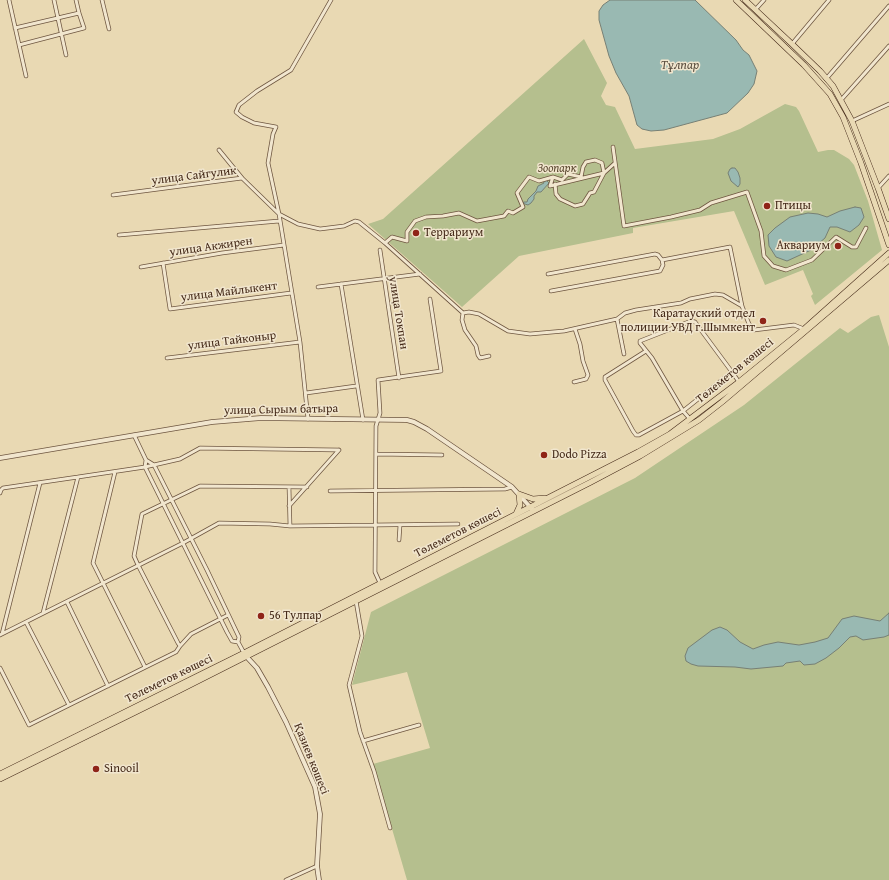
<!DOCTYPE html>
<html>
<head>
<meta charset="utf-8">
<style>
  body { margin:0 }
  canvas { display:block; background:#e9d9b3 }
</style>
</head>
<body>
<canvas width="889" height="880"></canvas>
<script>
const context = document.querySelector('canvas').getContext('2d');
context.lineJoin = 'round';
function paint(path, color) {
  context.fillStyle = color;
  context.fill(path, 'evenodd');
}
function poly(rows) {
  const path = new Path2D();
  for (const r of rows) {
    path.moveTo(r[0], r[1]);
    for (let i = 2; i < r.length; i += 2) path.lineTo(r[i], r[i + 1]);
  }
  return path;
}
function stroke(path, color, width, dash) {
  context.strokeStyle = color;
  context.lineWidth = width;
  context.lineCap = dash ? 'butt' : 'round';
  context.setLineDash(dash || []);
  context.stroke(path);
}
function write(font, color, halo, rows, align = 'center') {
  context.font = font + ' "Gentium Book Plus",serif';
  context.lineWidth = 3;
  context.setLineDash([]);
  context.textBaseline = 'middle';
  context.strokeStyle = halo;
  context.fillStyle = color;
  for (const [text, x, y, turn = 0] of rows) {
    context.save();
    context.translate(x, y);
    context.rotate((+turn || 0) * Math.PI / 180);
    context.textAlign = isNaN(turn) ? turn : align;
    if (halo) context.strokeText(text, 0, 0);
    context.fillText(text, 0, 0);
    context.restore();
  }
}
paint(poly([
  [584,39,607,83,601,96,606,105,615,107,635,149,713,139,740,129,785,104,796,107,799,111,818,152,828,150,834,150,849,159,854,165,868,201,882,250,815,305,811,296,813,294,803,270,765,285,734,211,633,228,633,233,519,256,462,307,368,224,383,219],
  [879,315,889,347,889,880,407,880,373,764,430,748,407,672,352,685,371,612,635,478,744,405,840,328,848,333,871,317]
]), '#b5bf8e');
const water = poly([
  [610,0,695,0,736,40,743,50,749,55,757,71,754,84,748,93,727,113,664,130,651,131,642,129,637,125,629,96,616,73,609,56,599,20,599,11,603,5,610,0],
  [732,168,735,168,738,172,740,178,740,184,738,187,731,181,728,173,730,169,732,168],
  [546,180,549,183,541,192,537,192,534,196,534,199,531,203,528,205,522,203,524,202,527,202,528,199,536,191,538,186,544,183,543,181,546,180],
  [855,207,861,208,864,217,859,225,850,232,837,227,830,227,825,238,811,250,787,261,776,257,769,246,768,235,775,228,790,217,808,213,818,214,827,217,840,211,855,207],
  [889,613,889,635,884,637,863,640,856,636,850,637,839,648,826,658,815,664,804,665,800,661,786,663,783,666,751,669,735,667,698,666,691,664,686,661,685,656,688,648,712,630,720,627,727,630,740,642,753,649,764,645,778,642,799,645,815,642,828,638,842,619,854,616,880,621,889,613]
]);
paint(water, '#99b9b2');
stroke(water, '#778075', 1);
const minor = poly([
  [9,0,26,76],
  [54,0,66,55],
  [102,0,109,29],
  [331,0,291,70,257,91,239,105,236,112,242,117,254,123,276,127,273,134,268,163,279,214,298,224,320,229,344,226,355,221,359,222,385,243,463,313,469,312,479,314,508,331,530,334,564,331,617,319,625,313,636,310,681,303,690,299,715,294,723,295,742,306],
  [755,10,764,0],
  [15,28,79,13],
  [792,44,829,0],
  [19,45,84,28,79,13,76,0],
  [826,79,889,6],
  [841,100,889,46],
  [852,121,889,104],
  [613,147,624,226,671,217,700,210,711,203,747,192,761,231,764,256,773,266,786,270,812,260,836,237,852,247,856,247,866,228],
  [219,150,242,178],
  [555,184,556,194,560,199,575,206,583,204,590,193,594,192,604,173,602,163,595,160,586,162,583,167,581,177,568,174,562,180,553,177,550,186,604,173,615,163],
  [878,188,889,176],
  [113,195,242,178,279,214,300,342,308,419],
  [119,235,279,221],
  [385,243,392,237,407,241,407,232,415,221,426,217,443,216,459,213,477,221,504,216,508,211,513,213,523,207,517,193,529,177,539,181,553,177],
  [380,250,399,378],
  [662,260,730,247,742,306,749,324,754,330,794,325,804,329],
  [163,263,170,309,291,293],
  [141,267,222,253,284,245],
  [548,274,655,254,658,255,662,260,663,265,660,271,551,291],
  [341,284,363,420],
  [318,287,420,274],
  [463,313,462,320,465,330,476,346,478,355,480,358,489,356],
  [617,319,624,354],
  [691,321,695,322,732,372,683,411,652,358,640,343,640,341,691,321],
  [646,351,605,377,605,380,633,431,636,435,639,435,683,411,690,419],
  [167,358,300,342],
  [732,372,739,382],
  [574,382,586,379,588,375,583,361,580,344,575,329],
  [306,393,356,386],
  [134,435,146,460,154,465,207,570,239,637,238,642,244,653],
  [376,454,442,455],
  [146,460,145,467,227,632,232,641,238,642],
  [115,472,93,563,145,667],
  [289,487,290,526],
  [330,491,505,489,512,487],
  [0,493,1,490,3,488,78,477],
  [289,506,339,450],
  [399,540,400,525],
  [380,583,375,572,376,426,380,413,378,380,441,371,430,299],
  [356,601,362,636,349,685,360,732,374,771,390,828],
  [67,602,108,686],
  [43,613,78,477,145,467,180,459,200,448,339,450],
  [228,615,191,634,180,646,178,643,138,565,134,556,142,514,200,486,307,487],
  [26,622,69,705],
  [2,634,40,483],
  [0,635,183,543,219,523,270,524,290,526,458,524],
  [0,668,29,725,176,652,180,646],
  [363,741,419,725],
  [286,880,317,866]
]);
const tertiary = poly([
  [0,458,212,422,261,418,407,420,414,422,427,429,512,487,532,509],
  [245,655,257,668,268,687,286,722,315,787,320,814,317,866,319,880]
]);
const primary = poly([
  [736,0,804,65,830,94,843,117,861,163,889,245],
  [745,0,792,44,820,71,833,86,852,121,878,188,889,219],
  [519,494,533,499,545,498],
  [516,514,520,505,519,494],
  [0,774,244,653,638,452,670,434,739,382,804,329,889,253],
  [0,779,180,690,591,482,640,456,699,420,722,402,889,260]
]);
stroke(minor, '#6e5640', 4.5);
stroke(tertiary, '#6e5640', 5.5);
stroke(primary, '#452a19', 6);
stroke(minor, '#f1e6ce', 3);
stroke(tertiary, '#f1e6ce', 4);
stroke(primary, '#e9d9b3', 5);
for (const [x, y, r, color] of [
  [767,206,4,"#8f2418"],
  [416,233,4,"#8f2418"],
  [838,246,4,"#8f2418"],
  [763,321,4,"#8f2418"],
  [544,455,4,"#8f2418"],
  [261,616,4,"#8f2418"],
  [96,769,4,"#8f2418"]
]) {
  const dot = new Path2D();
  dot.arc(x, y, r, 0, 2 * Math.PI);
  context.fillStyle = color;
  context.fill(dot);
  stroke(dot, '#f1e6ce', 1.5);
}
write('italic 12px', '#5b4830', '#f1e6ce', [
  ["Зоопарк",557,169]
]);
write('12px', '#452a19', '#f1e6ce', [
  ["улица Сайгулик",194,176,-7],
  ["улица Акжирен",211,247,-8],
  ["улица Майлыкент",229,292,-7],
  ["улица Токпан",398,313,81],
  ["улица Тайконыр",232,341,-7],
  ["Төлеметов көшесі",735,371,-39],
  ["улица Сырым батыра",281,410,-1],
  ["Төлеметов көшесі",458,533,-27],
  ["Төлеметов көшесі",169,679,-26],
  ["Қазиев көшесі",311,759,68]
]);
write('12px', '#452a19', '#f1e6ce', [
  ["Птицы",775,206],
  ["Террариум",424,233],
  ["Аквариум",830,246,"right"],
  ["Каратауский отдел",755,314,"right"],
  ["полиции УВД г.Шымкент",755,328,"right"],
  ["Dodo Pizza",552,455],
  ["56 Тулпар",269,616],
  ["Sinooil",104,769]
], 'left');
write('italic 13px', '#5a4e3f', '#f1e6ce', [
  ["Тұлпар",680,66]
]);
</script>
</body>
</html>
